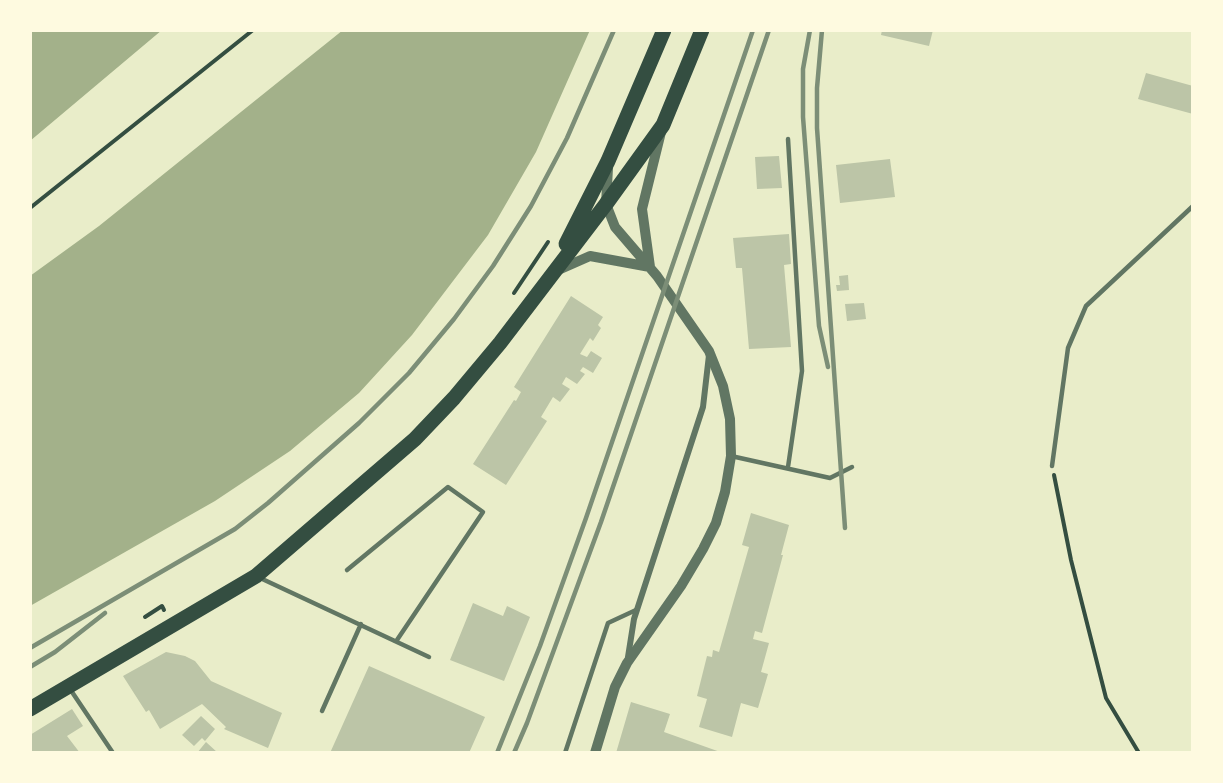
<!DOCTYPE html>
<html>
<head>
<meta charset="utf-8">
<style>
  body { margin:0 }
  #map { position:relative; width:1223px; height:783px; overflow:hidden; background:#e9edc9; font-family:"PT Serif",serif }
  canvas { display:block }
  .frame { position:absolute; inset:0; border:32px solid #fefae0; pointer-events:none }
</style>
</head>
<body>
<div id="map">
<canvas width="1223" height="783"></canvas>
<div class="frame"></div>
</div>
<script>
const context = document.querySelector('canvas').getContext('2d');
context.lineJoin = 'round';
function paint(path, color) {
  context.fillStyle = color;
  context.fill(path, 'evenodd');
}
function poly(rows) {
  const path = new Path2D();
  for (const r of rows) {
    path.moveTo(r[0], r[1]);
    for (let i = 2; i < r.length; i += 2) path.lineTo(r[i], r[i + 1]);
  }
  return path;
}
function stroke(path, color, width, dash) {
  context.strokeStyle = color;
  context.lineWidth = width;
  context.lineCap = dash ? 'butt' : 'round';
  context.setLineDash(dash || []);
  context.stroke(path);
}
paint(poly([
  [30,30,162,30,30,141],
  [343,30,590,30,536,152,488,235,412,335,359,393,290,451,215,501,30,606,30,276,99,226]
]), '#a3b18a');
paint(poly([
  [882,30,933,30,929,46,881,35],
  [1146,73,1193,86,1193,114,1138,99],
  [779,156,782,188,757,189,755,157],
  [890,159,895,197,840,203,836,165],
  [789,234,791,264,784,265,791,347,749,349,742,268,736,268,733,238],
  [848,275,849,290,837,291,836,285,840,285,839,276],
  [571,296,603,317,598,325,601,328,593,341,590,338,580,354,587,357,591,351,602,358,593,373,583,367,580,371,585,374,577,384,566,377,562,384,570,389,560,402,553,397,541,417,547,421,506,485,473,464,514,400,516,401,521,392,514,387],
  [864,303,866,319,847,321,845,304],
  [751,513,789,525,781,555,783,555,762,633,755,631,753,639,769,643,761,672,768,674,758,708,741,703,732,737,699,727,707,699,697,696,707,656,712,657,713,650,719,652,749,547,742,545],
  [473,603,503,616,507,606,530,617,504,681,450,660],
  [166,652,185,656,195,661,211,681,282,713,268,748,224,729,226,727,202,704,160,729,149,710,146,712,123,676],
  [369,666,485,717,469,753,330,753],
  [631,702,670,714,664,732,723,753,616,753],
  [72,709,83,726,67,736,80,753,30,753,30,735],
  [201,716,215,729,205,741,202,738,194,746,182,735],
  [206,742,218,753,197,753]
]), '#bcc5a7');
stroke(poly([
  [30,208,253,30],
  [514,293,548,242],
  [1054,475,1071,560,1106,698,1139,753],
  [145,617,162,606,164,610]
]), '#344e41', 4);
stroke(poly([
  [788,139,802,371,788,467],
  [731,456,830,478,852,467],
  [1052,466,1068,348,1086,306,1193,206],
  [347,570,448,487,483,512,397,640],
  [258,577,429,657],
  [70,689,113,753],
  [322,711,361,624],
  [565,753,608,623,636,610]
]), '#617663', 4.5);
stroke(poly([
  [628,657,634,619,703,407,709,355]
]), '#617663', 6);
stroke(poly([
  [650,267,642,209,661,132],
  [556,271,590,256,650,267],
  [595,753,615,687,627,663,681,586,703,549,716,523,725,492,731,456,730,419,723,386,709,351,657,276,615,227,606,204,608,168]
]), '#617663', 10);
stroke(poly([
  [566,244,608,161,664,30],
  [30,709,256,576,415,439,454,398,500,343,606,204,663,125,702,30]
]), '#344e41', 15);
stroke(poly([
  [810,30,803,69,803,117,819,326,828,367],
  [822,30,817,88,817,128,845,528],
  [30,648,235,529,268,503,359,423,409,373,454,319,493,266,531,206,567,138,614,30],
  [30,667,55,652,105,613],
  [497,753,540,646,586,518,753,30],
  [514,753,527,723,601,522,769,30]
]), '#7c8e77', 4.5);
</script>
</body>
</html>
